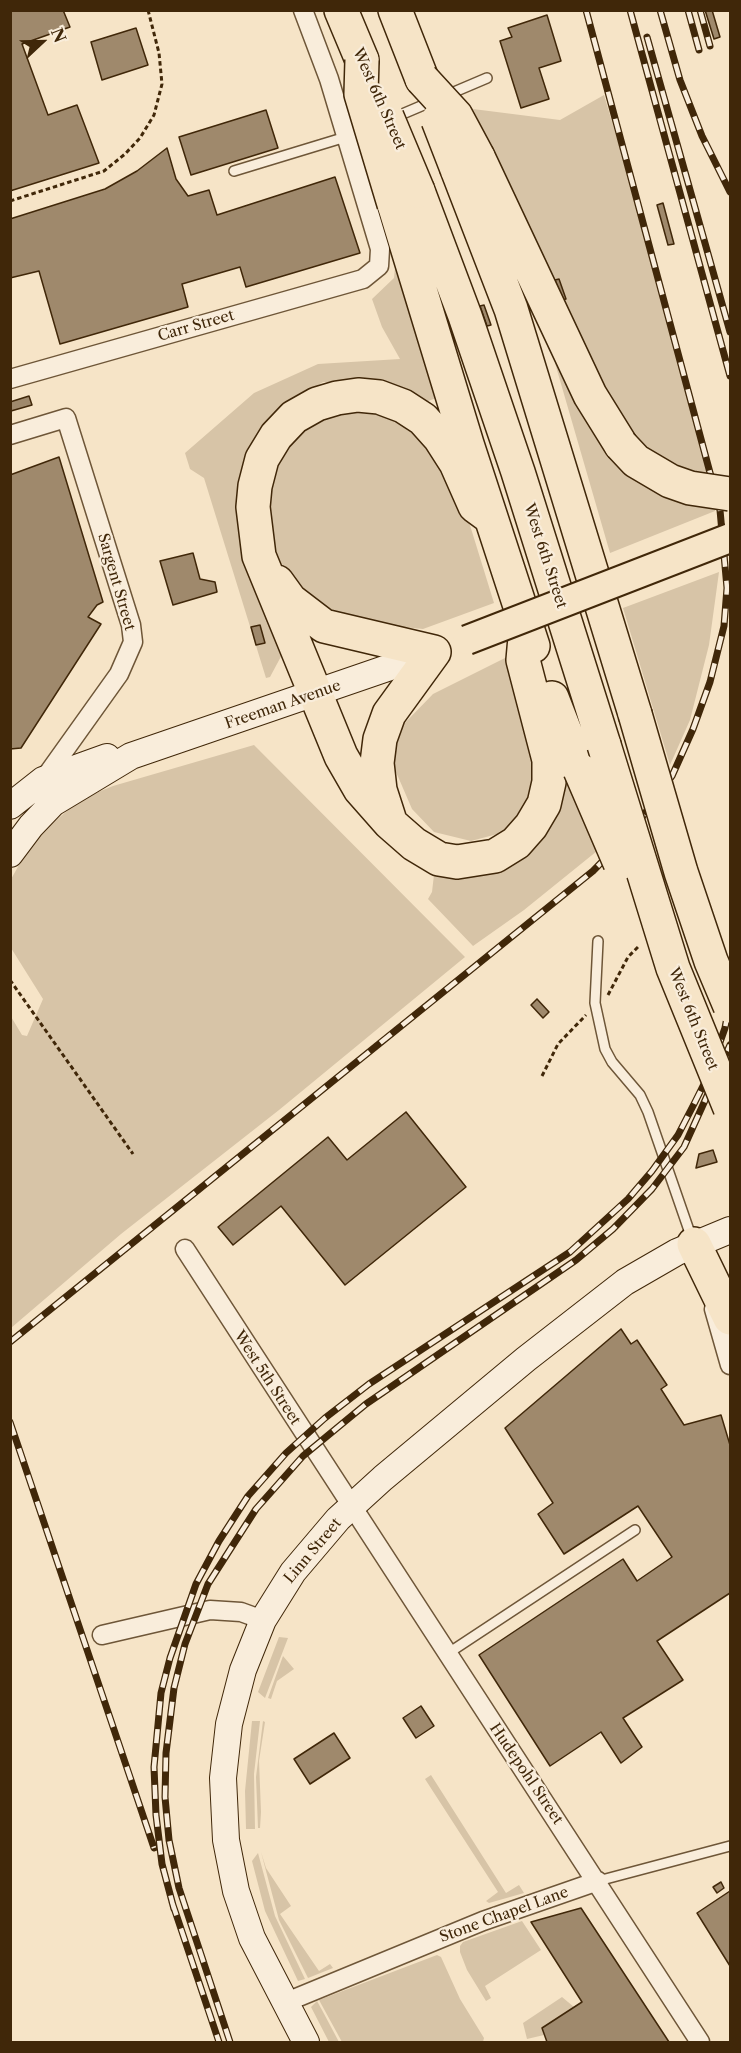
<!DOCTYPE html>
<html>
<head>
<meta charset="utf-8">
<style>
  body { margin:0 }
  #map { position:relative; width:741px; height:2053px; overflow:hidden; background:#f6e4c7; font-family:"Libre Caslon Text",serif }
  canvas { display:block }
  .frame { position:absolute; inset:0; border:12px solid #402709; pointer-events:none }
  .north { position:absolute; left:12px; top:12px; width:60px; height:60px; -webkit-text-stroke:4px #f9eddb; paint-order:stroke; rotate:68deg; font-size:16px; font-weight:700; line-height:24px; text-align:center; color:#402709 }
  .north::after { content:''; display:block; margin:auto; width:21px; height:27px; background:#402709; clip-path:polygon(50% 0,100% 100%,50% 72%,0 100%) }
</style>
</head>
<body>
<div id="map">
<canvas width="741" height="2053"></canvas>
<div class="frame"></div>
<div class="north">N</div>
</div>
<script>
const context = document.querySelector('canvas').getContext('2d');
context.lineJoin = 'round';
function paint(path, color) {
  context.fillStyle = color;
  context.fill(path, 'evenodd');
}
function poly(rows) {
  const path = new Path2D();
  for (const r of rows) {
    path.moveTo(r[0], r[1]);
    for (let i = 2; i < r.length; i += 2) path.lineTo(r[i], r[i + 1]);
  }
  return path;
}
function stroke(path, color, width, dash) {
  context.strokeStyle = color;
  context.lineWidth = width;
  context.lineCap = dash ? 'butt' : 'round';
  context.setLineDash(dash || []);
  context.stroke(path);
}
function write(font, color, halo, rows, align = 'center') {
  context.font = font + ' "Libre Caslon Text",serif';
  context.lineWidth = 4.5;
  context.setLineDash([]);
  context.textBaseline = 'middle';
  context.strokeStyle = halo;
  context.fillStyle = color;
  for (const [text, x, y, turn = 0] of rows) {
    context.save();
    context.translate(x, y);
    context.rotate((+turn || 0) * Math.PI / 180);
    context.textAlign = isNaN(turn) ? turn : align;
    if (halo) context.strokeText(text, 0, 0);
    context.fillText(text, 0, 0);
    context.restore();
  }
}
paint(poly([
  [604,95,619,145,709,478,688,474,652,454,619,414,552,284,473,109,560,120],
  [396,258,444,395,423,403,360,382,323,382,283,407,250,451,285,649,270,677,266,678,204,478,190,469,185,453,254,393,318,364,400,359,382,327,372,299,394,278],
  [535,294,592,416,715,503,715,511,610,553],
  [343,404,418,424,469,522,494,603,423,629,354,622,301,592,280,565,266,523,271,459,282,444],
  [719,572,709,645,690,720,670,765,623,608],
  [509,656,541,770,529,803,505,832,471,841,434,832,412,809,393,765,399,729,433,694],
  [254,745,465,957,279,1110,121,1234,11,1328,10,1015,22,1035,27,1036,43,999,11,948,10,881,24,856,47,828,81,799,113,786],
  [559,750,602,847,524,910,473,946,428,899,432,892,435,866,498,865],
  [279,1637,288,1638,265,1698,258,1692],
  [283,1656,294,1669,277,1681,271,1699,268,1698],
  [252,1721,260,1721,254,1774,255,1829,246,1829,245,1791],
  [263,1721,265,1722,259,1761,261,1812,260,1828,258,1828,256,1777],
  [431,1775,506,1893,519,1885,524,1893,489,1903,486,1901,498,1892,425,1779],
  [261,1852,266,1868,291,1906,280,1914,319,1971,330,1964,333,1968,308,1978,279,1920],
  [258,1853,275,1916,305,1979,298,1981,265,1911,252,1861],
  [522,1921,541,1950,485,1986,491,1998,486,2001,467,1970,460,1952,460,1946,463,1942],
  [437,1955,441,1957,460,1999,484,2038,483,2042,342,2042,319,2000],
  [562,1997,574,2007,542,2028,544,2035,527,2039,523,2023],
  [317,2001,322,2010,339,2042,329,2042,311,2007]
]), '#d7c4a7');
const building = poly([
  [10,10,63,10,70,27,22,44,48,115,77,105,99,163,10,191,10,10],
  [705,10,712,10,720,37,714,39,705,10],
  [547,15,561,61,539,68,549,99,521,108,500,41,512,37,508,28,547,15],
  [136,28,148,65,102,80,91,42,136,28],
  [266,110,278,148,191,175,179,137,266,110],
  [167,148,176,179,188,196,209,190,217,215,335,177,360,253,246,287,240,267,182,284,188,307,60,344,39,271,10,278,10,219,105,189,137,171,167,148],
  [663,203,674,244,668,245,657,205,663,203],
  [559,279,566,299,562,300,555,280,559,279],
  [484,305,491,325,487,326,480,306,484,305],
  [29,396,32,405,11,411,10,402,29,396],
  [59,457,103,602,97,605,88,617,101,624,21,748,10,749,10,475,59,457],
  [193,553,200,579,215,582,217,592,173,605,160,561,193,553],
  [260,625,265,643,256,645,251,627,260,625],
  [537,999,549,1012,543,1018,531,1005,537,999],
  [406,1112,466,1187,345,1285,281,1206,233,1245,218,1227,328,1137,347,1160,406,1112],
  [713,1150,717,1162,696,1168,699,1154,713,1150],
  [621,1329,631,1344,637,1340,667,1385,661,1389,684,1425,721,1415,730,1445,730,1593,657,1641,683,1680,623,1718,642,1747,621,1763,601,1732,550,1766,479,1655,623,1559,637,1581,672,1557,638,1506,564,1554,538,1514,553,1503,505,1428,621,1329],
  [421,1706,434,1726,416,1738,403,1718,421,1706],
  [334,1733,350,1758,310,1784,294,1759,334,1733],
  [721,1882,724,1888,717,1893,713,1887,721,1882],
  [730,1891,730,1966,697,1913,730,1891],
  [581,1908,669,2042,547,2042,542,2028,582,2002,531,1922,581,1908]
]);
paint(building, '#9f896c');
stroke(building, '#402709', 1.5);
const service = poly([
  [393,118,487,78],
  [234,171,349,136],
  [598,941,595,1003,605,1049,612,1062,640,1095,648,1112,692,1239],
  [447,1654,635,1530],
  [598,1881,730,1846]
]);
const minor = poly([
  [10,379,363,279,379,266,380,249,329,79,303,10],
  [10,435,66,418,131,625,133,642,119,674,44,779],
  [185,1249,700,2042],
  [714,1309,730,1365],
  [102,1635,210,1610,241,1612,263,1620],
  [284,2003,483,1921,598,1881]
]);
const secondary = poly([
  [10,806,43,780,107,757],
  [10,854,31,826,53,803,131,756,434,652],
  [306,2042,252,1938,236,1891,226,1840,223,1778,229,1724,243,1670,263,1620,293,1572,338,1519,383,1478,526,1359,625,1282,677,1252,730,1230]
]);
const motorway = poly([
  [341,10,362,60],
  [395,10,422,79],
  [478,157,590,395,621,445],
  [457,169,511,309,635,714],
  [418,191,465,316,518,472,604,745],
  [394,204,467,444,533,646],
  [490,517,475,506,456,463,440,438,423,419,403,406,379,397,358,395,337,398,317,404,294,417,276,436,262,459,255,486,253,507,259,556,341,756,360,789,390,823,414,844,439,859,457,862,495,856,516,843,531,826,544,804,549,782,549,760,523,660,526,626],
  [277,582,290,600,324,626,434,652,389,714,380,739,377,763,380,790,389,818],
  [552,698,580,770],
  [694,1244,730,1318]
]);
stroke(service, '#6e5638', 12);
stroke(minor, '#6e5638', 21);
stroke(secondary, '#402709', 28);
stroke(motorway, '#402709', 36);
stroke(poly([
  [10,201,104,171,125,154,140,138,154,115,162,84,159,53,148,10],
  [10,980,133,1154],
  [608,995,628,957,640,945],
  [542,1076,558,1044,586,1015]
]), '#402709', 3, [4.5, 3]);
stroke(service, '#f9eddb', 9);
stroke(minor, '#f9eddb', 18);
stroke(secondary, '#f9eddb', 26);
stroke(motorway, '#f6e4c7', 33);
const rail = poly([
  [630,10,730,376],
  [660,10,680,80,702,136,730,192],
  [688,10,699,50],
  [700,10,710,46],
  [647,37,730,332],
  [10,1342,593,871,632,831,672,776,693,729,710,682,724,626,727,588,720,510,586,10],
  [10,1422,154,1848],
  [172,1902,219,2042],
  [174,1909,162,1864,156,1815,154,1767,161,1693,170,1658,196,1584,219,1541,248,1496,286,1453,325,1418,369,1384,570,1252,628,1199,652,1171,678,1135,694,1104,708,1076,725,1028,730,1001],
  [230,2042,179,1888,169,1840,165,1797,166,1753,174,1688,185,1644,208,1584,256,1509,303,1456,366,1404,576,1260,613,1229,652,1189,684,1147,730,1045]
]);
stroke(rail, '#402709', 7);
stroke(rail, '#f9eddb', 4.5, [14]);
const primaryBridge = poly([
  [467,640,730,538]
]);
const motorwayBridge = poly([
  [362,60,361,94,394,204],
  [422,79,456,116,478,157],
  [387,117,418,191],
  [438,120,457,169],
  [621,445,636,461,670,481,690,488,730,494],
  [635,714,681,872,711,961,730,1006],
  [604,745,673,968,730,1108],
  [580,770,620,863]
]);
stroke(primaryBridge, '#402709', 32, []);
stroke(motorwayBridge, '#402709', 36, []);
stroke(primaryBridge, '#f6e4c7', 28);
stroke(motorwayBridge, '#f6e4c7', 33);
write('15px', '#402709', '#f9eddb', [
  ["West 6th Street",379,99,66],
  ["Carr Street",196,326,-16],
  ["West 6th Street",545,556,72],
  ["Sargent Street",116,582,74],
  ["Freeman Avenue",283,705,-19],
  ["West 6th Street",693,1019,68],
  ["West 5th Street",267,1378,57],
  ["Linn Street",313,1551,-50],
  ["Hudepohl Street",526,1774,56],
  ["Stone Chapel Lane",504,1915,-20]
]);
</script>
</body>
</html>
